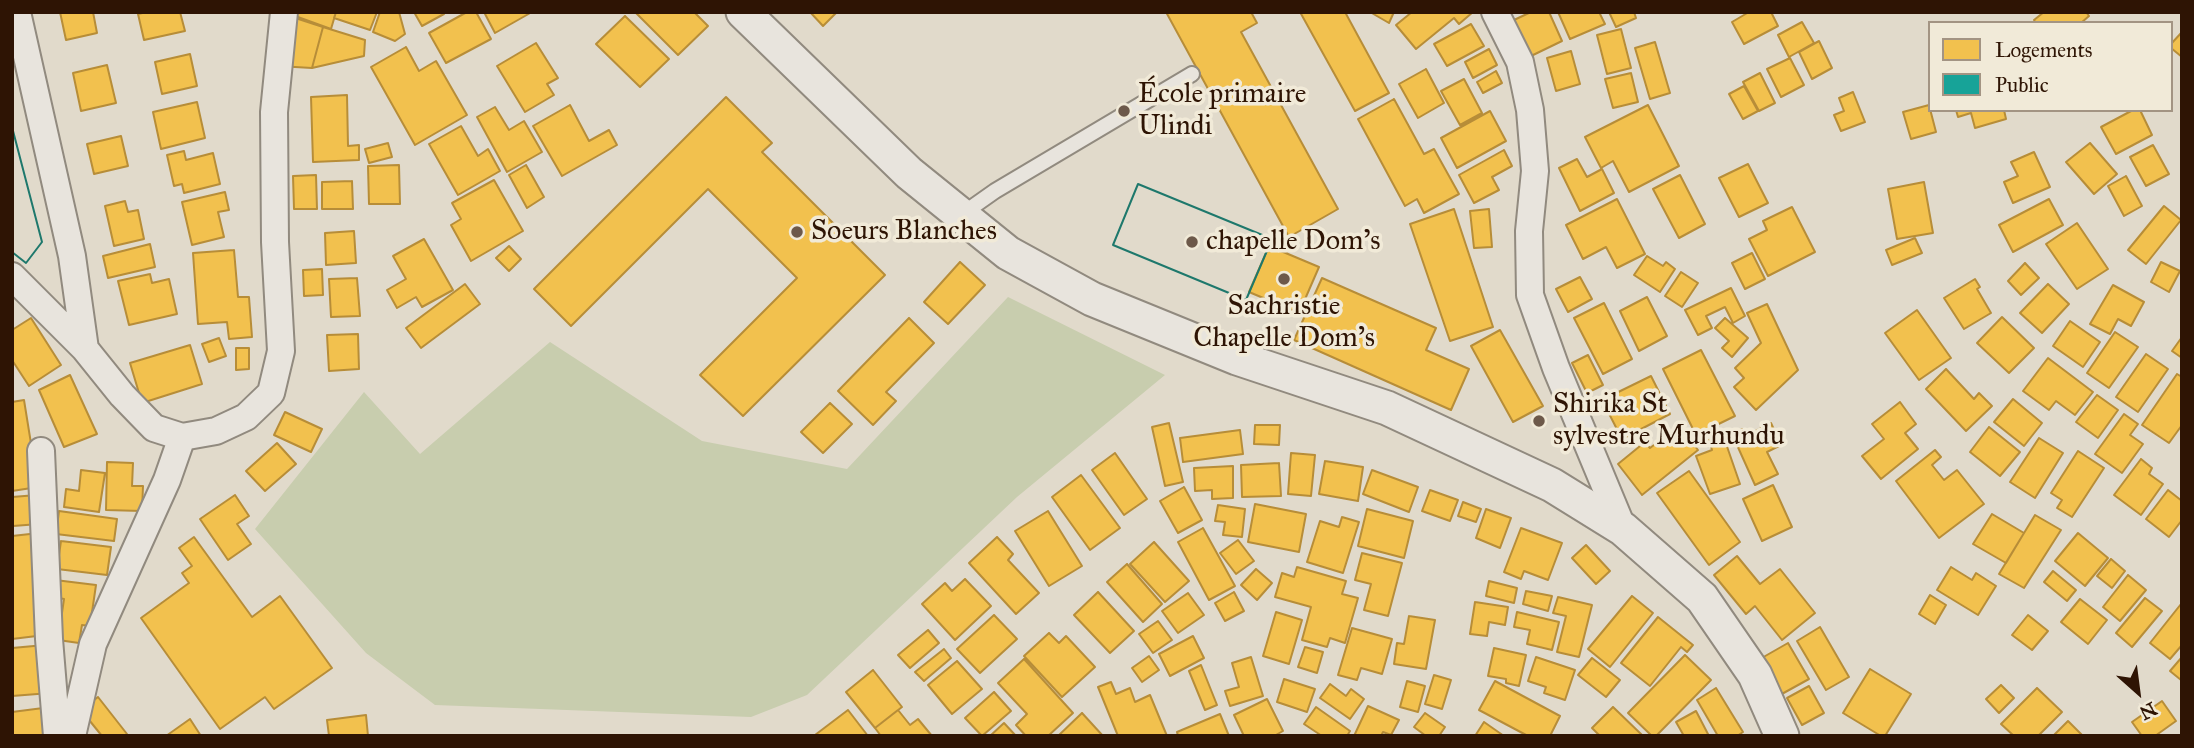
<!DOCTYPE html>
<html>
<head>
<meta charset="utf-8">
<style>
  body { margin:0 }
  #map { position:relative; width:2194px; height:748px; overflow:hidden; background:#e1dacb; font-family:"IM FELL Great Primer",serif }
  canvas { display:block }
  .frame { position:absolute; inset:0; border:14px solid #2e1404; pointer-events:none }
  .legend { position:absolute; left:1928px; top:21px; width:245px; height:91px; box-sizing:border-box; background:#f1ead8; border:2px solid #a39483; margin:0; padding:9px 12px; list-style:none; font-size:21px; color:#2e1404 }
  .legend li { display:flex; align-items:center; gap:14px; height:35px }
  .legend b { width:35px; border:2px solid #a39483 }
  .north { position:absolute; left:2103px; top:657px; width:70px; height:70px; -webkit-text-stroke:5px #f1ead8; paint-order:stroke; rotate:152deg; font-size:19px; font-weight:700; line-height:28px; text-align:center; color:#2e1404 }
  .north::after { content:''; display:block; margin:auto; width:24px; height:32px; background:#2e1404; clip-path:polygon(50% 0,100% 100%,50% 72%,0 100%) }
</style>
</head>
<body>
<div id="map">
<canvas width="2194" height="748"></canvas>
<div class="frame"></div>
<ul class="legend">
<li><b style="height:19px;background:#f2c14e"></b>Logements</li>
<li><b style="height:19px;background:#17a398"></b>Public</li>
</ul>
<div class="north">N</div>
</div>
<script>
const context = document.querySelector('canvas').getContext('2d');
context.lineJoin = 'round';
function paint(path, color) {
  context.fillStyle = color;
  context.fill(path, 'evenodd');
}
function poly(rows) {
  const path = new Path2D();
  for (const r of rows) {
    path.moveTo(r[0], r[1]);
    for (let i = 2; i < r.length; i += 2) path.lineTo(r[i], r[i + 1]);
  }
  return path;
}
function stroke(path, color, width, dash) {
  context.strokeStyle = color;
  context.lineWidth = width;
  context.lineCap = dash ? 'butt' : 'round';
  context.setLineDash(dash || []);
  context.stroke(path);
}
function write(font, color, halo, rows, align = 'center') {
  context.font = font + ' "IM FELL Great Primer",serif';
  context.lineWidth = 7;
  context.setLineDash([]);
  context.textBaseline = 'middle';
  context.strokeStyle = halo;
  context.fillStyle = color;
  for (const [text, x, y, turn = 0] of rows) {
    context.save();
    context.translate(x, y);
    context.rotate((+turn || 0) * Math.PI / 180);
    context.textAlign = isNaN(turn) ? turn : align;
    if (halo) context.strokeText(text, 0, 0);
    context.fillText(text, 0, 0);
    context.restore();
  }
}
paint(poly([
  [1008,297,1165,375,1017,497,807,695,751,717,435,705,366,653,255,529,364,392,420,454,550,342,702,441,847,469]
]), '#c8cdae');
const homes = poly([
  [60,12,93,12,97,33,66,40,60,12],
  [147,12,180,12,185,31,144,40,138,14,147,12],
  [284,12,336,12,331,29,284,12],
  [336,12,377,12,370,30,334,18,336,12],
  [380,12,399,12,405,34,395,41,373,32,380,12],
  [414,12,443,12,444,14,422,26,414,12],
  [467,12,476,12,491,39,446,63,429,33,467,12],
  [484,12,532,12,495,33,484,12],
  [635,12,694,12,708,26,678,55,635,12],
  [810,12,837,12,823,26,810,12],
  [1166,12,1251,12,1257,23,1241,32,1338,209,1289,237,1166,12],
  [1300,12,1345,12,1389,93,1355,111,1300,12],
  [1370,12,1394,12,1389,23,1370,12],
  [1412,12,1473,12,1459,24,1454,18,1416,49,1396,25,1412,12],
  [1531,12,1549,12,1562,41,1531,56,1514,20,1531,12],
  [1558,12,1599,12,1605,24,1570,39,1558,12],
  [1609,12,1634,12,1636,18,1616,27,1609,12],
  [1749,12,1771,12,1778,26,1744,44,1732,22,1749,12],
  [2044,12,2086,12,2089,16,2081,23,2036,23,2034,20,2044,12],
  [283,14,323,27,312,68,278,66,283,14],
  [625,16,669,59,640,87,596,44,625,16],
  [1802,22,1814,43,1789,57,1778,35,1802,22],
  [1471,24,1484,46,1447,66,1434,44,1471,24],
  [323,27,365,40,364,56,312,68,323,27],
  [1621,29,1631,68,1607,74,1597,35,1621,29],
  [2182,32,2182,57,2171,48,2171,44,2182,32],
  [1819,41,1832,68,1812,79,1799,52,1819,41],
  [1655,42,1670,93,1650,99,1635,48,1655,42],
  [536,43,558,78,547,84,554,95,525,112,497,66,536,43],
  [406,47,419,71,436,61,467,115,415,145,371,67,406,47],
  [1489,49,1497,65,1473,78,1465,62,1489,49],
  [1571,51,1580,84,1556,91,1547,58,1571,51],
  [190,54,197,86,162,94,155,62,190,54],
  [1790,58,1804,85,1781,97,1767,69,1790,58],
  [107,65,116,103,81,111,73,73,107,65],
  [1426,69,1444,103,1418,118,1399,84,1426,69],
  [1496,71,1502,83,1483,93,1477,82,1496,71],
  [1631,73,1638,102,1613,108,1605,79,1631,73],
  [1760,73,1775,103,1759,111,1743,82,1760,73],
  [1464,79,1482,113,1460,125,1441,91,1464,79],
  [1744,86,1758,111,1743,119,1729,94,1744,86],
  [1853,92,1865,122,1841,131,1834,115,1844,111,1839,98,1853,92],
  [347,95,348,146,359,145,359,160,313,162,311,97,347,95],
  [726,97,772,143,762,152,885,275,743,416,700,375,797,278,708,189,571,326,534,289,726,97],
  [1394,99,1424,154,1434,149,1459,194,1424,213,1417,199,1405,206,1358,119,1394,99],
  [197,102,205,138,161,149,153,112,197,102],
  [570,105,589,141,609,130,617,145,562,176,533,126,570,105],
  [1648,105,1679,166,1629,192,1613,161,1601,168,1585,137,1648,105],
  [1929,105,1936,132,1911,139,1903,112,1929,105],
  [495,107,509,130,524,121,542,152,507,172,477,117,495,107],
  [1956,110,2004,110,2006,119,1975,128,1971,113,1958,117,1956,110],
  [2133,110,2140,110,2152,135,2116,154,2101,127,2133,110],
  [1490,111,1506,141,1457,168,1441,138,1490,111],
  [461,126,478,156,488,149,500,171,458,195,429,144,461,126],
  [121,136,128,166,94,174,87,144,121,136],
  [388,143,392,157,369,163,365,149,388,143],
  [2090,143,2117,174,2094,194,2066,162,2090,143],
  [2153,145,2169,174,2146,186,2130,157,2153,145],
  [1504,150,1512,166,1492,177,1499,190,1474,203,1459,175,1504,150],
  [184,151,186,160,213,153,220,184,184,193,182,184,174,186,167,155,184,151],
  [2034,152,2050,187,2013,203,2004,182,2018,176,2011,162,2034,152],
  [1577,159,1587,177,1602,169,1614,193,1580,211,1559,168,1577,159],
  [1748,164,1768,203,1739,217,1719,178,1748,164],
  [399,165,400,204,369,204,368,166,399,165],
  [526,165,544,197,527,208,509,175,526,165],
  [316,175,317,209,294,209,293,176,316,175],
  [1680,175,1705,224,1679,238,1653,189,1680,175],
  [2126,176,2142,206,2124,216,2108,186,2126,176],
  [494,180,523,231,471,261,451,225,461,219,452,203,494,180],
  [352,181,353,209,322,209,322,182,352,181],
  [1924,182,1933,233,1897,239,1888,189,1924,182],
  [225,192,229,210,218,212,224,237,192,245,182,202,225,192],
  [1617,199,1645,254,1617,268,1606,247,1583,259,1566,225,1617,199],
  [2049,199,2063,225,2013,252,1999,225,2049,199],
  [125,201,128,212,138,210,144,239,114,246,105,206,125,201],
  [2164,206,2181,220,2146,264,2128,250,2164,206],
  [1792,207,1815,252,1768,276,1749,239,1767,230,1763,221,1792,207],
  [1454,209,1493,327,1450,341,1410,224,1454,209],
  [1489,209,1492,247,1474,248,1470,211,1489,209],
  [2077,223,2108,269,2077,289,2046,244,2077,223],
  [354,231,356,263,326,265,325,233,354,231],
  [1915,238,1922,253,1892,265,1886,250,1915,238],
  [424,239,453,290,422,307,416,297,397,308,387,290,406,279,393,256,424,239],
  [150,244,155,267,108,278,103,256,150,244],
  [509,246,521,259,509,271,496,258,509,246],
  [1269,246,1319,267,1299,313,1249,292,1269,246],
  [234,250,238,297,249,297,252,337,229,339,227,322,198,324,193,253,234,250],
  [1752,253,1765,279,1745,289,1732,263,1752,253],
  [1647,256,1663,266,1666,262,1675,269,1660,292,1634,275,1647,256],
  [960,262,985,285,948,324,924,302,960,262],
  [2161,262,2180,271,2169,292,2151,282,2161,262],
  [2025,263,2039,278,2021,295,2008,281,2025,263],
  [322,269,323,295,304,296,303,270,322,269],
  [1681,272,1698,283,1682,307,1665,296,1681,272],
  [150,274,152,283,169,279,177,314,129,325,118,281,150,274],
  [1580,277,1592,299,1568,312,1556,289,1580,277],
  [357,278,360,316,331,317,329,279,357,278],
  [1322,278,1436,328,1426,350,1469,369,1451,410,1294,340,1322,278],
  [1975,279,1980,287,1977,289,1991,313,1964,329,1944,298,1975,279],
  [465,284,480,304,421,348,406,328,465,284],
  [2048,284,2069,304,2042,333,2020,313,2048,284],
  [2113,285,2144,302,2131,326,2118,319,2110,334,2090,324,2113,285],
  [1731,288,1745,316,1733,323,1725,307,1706,316,1712,328,1698,335,1685,310,1731,288],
  [1647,297,1667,336,1639,351,1620,311,1647,297],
  [1604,303,1632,359,1603,374,1574,318,1604,303],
  [1767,304,1798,370,1756,410,1734,387,1744,378,1735,368,1761,343,1747,313,1767,304],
  [1917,310,1951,358,1919,380,1885,333,1917,310],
  [2002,317,2034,348,2009,373,1977,343,2002,317],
  [31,318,61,365,29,386,12,360,12,330,31,318],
  [909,318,934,343,886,392,896,401,873,425,838,391,909,318],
  [1725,318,1748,338,1732,357,1722,348,1729,341,1715,328,1725,318],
  [2070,321,2100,342,2083,367,2053,346,2070,321],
  [1500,330,1543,406,1513,422,1471,346,1500,330],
  [2115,332,2138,347,2109,388,2087,373,2115,332],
  [358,334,359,369,329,371,327,335,358,334],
  [2182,337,2182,358,2172,351,2182,337],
  [219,338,226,356,209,362,202,344,219,338],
  [190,345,202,384,142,403,130,363,190,345],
  [236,348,249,348,249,369,236,370,236,348],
  [1701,350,1735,416,1696,435,1663,369,1701,350],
  [2146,354,2168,369,2138,412,2116,397,2146,354],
  [1588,355,1603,385,1587,393,1572,363,1588,355],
  [2048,358,2093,392,2075,415,2056,401,2049,410,2023,391,2048,358],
  [1946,369,1974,399,1979,393,1992,406,1966,431,1926,389,1946,369],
  [2177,374,2182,377,2182,425,2169,443,2142,425,2177,374],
  [70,375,97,434,64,447,39,390,70,375],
  [1651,376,1670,414,1622,439,1602,400,1651,376],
  [2097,395,2118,410,2098,438,2076,422,2097,395],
  [2013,399,2042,423,2024,446,1994,422,2013,399],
  [24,400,38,487,12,491,12,402,24,400],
  [1900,402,1916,424,1905,433,1918,449,1881,479,1862,456,1884,439,1872,424,1900,402],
  [830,403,852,424,823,453,801,432,830,403],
  [285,412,322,429,311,452,274,435,285,412],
  [2124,414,2138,424,2130,435,2143,444,2122,473,2095,454,2124,414],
  [1169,423,1183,482,1165,486,1152,427,1169,423],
  [1771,423,1781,445,1767,452,1778,474,1755,485,1732,434,1743,429,1746,436,1771,423],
  [1255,425,1280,425,1279,445,1254,444,1255,425],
  [1679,426,1698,450,1642,495,1618,464,1645,442,1650,448,1679,426],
  [1989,427,2020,452,2000,476,1970,452,1989,427],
  [1240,430,1243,454,1183,462,1180,438,1240,430],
  [1723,435,1740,484,1710,494,1696,456,1712,450,1709,440,1723,435],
  [2039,438,2063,453,2035,498,2010,482,2039,438],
  [277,443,296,464,265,491,246,471,277,443],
  [1935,450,1941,457,1932,465,1944,480,1957,470,1984,504,1939,538,1896,481,1935,450],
  [2078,451,2104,468,2072,517,2057,508,2062,500,2051,493,2078,451],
  [1115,453,1147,499,1124,515,1092,470,1115,453],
  [1291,453,1315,455,1311,496,1288,494,1291,453],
  [2141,459,2152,468,2149,474,2163,484,2141,515,2114,495,2141,459],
  [1325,461,1363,467,1358,501,1319,494,1325,461],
  [107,462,133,463,132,486,143,486,142,511,106,510,107,462],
  [1279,463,1281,496,1242,497,1241,465,1279,463],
  [1233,466,1233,498,1212,499,1212,490,1195,491,1194,468,1233,466],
  [81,470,105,473,99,512,64,507,66,489,79,491,81,470],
  [1372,470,1418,487,1409,512,1363,494,1372,470],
  [1689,471,1740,542,1709,565,1657,493,1689,471],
  [1081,475,1120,528,1090,550,1052,497,1081,475],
  [1773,485,1792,527,1762,541,1743,499,1773,485],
  [1184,487,1202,520,1178,533,1160,501,1184,487],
  [1430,490,1458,500,1450,521,1422,511,1430,490],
  [2168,490,2182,501,2182,520,2169,537,2146,519,2168,490],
  [37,495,39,524,13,526,12,497,37,495],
  [235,495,249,516,237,524,251,544,228,560,200,519,235,495],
  [1463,502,1481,509,1476,522,1458,516,1463,502],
  [1255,504,1306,514,1299,552,1248,542,1255,504],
  [1218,505,1245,509,1242,537,1223,535,1225,522,1215,521,1218,505],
  [1367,509,1413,521,1404,558,1358,546,1367,509],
  [1486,509,1511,518,1500,548,1476,538,1486,509],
  [59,511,117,519,114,541,56,534,59,511],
  [1048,511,1082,566,1049,586,1015,531,1048,511],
  [1992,514,2024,533,2006,563,1973,544,1992,514],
  [2035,515,2061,530,2024,588,1999,574,2035,515],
  [1342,517,1359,522,1343,573,1307,562,1320,521,1339,527,1342,517],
  [1203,528,1235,586,1209,600,1178,542,1203,528],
  [1521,528,1562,543,1548,580,1524,571,1521,579,1504,572,1521,528],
  [39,533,45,635,12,639,12,536,39,533],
  [2078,533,2108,558,2085,586,2055,561,2078,533],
  [194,537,252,617,280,596,332,668,274,709,265,697,220,729,141,618,189,583,182,573,192,566,179,548,194,537],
  [997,537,1013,554,1008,560,1039,593,1016,614,969,563,997,537],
  [1238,540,1254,561,1236,574,1220,553,1238,540],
  [61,541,111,547,107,575,57,569,61,541],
  [1154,542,1189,581,1165,602,1130,564,1154,542],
  [1586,545,1610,571,1596,584,1572,558,1586,545],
  [1362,553,1402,563,1388,616,1364,610,1371,584,1355,580,1362,553],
  [1737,556,1760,584,1780,569,1815,613,1782,640,1755,606,1746,614,1714,575,1737,556],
  [2111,559,2125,571,2112,588,2097,576,2111,559],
  [1127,564,1162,604,1143,622,1107,582,1127,564],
  [1297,567,1346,581,1342,594,1358,598,1345,643,1330,638,1327,647,1302,640,1311,607,1275,597,1282,573,1294,577,1297,567],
  [1951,567,1972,580,1976,573,1996,586,1978,615,1937,590,1951,567],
  [1256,569,1272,583,1257,600,1241,585,1256,569],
  [2053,571,2076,590,2067,601,2044,582,2053,571],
  [2128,575,2146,590,2120,621,2103,607,2128,575],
  [965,579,991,606,955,640,922,604,945,583,952,591,965,579],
  [55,580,96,585,90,626,82,625,79,643,58,640,64,599,53,597,55,580],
  [1489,581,1517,588,1514,603,1486,596,1489,581],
  [1526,591,1552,596,1548,611,1523,604,1526,591],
  [1098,592,1134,631,1110,653,1074,615,1098,592],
  [1234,592,1244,611,1225,621,1215,603,1234,592],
  [1188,593,1204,615,1178,633,1162,611,1188,593],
  [1930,595,1946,605,1935,624,1919,614,1930,595],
  [1632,596,1653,613,1610,667,1588,649,1632,596],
  [1558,597,1592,605,1579,657,1557,652,1566,616,1553,613,1558,597],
  [2145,598,2162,611,2132,647,2116,633,2145,598],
  [2080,599,2107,620,2088,644,2061,622,2080,599],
  [1475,602,1508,607,1505,625,1489,622,1487,636,1470,634,1475,602],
  [2181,604,2182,645,2170,659,2150,643,2181,604],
  [1276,612,1302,620,1289,664,1263,656,1276,612],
  [1517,612,1559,622,1552,650,1527,644,1530,630,1514,627,1517,612],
  [994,615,1017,639,980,673,957,649,994,615],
  [2028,615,2048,631,2032,650,2012,635,2028,615],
  [1409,616,1435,620,1426,669,1394,664,1397,643,1404,644,1409,616],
  [1658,617,1693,645,1687,652,1681,647,1650,686,1621,663,1658,617],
  [1158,621,1172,640,1153,653,1139,634,1158,621],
  [1820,627,1849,677,1826,690,1797,641,1820,627],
  [1352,628,1392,639,1382,674,1361,668,1357,680,1338,675,1352,628],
  [928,630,939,643,910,668,898,655,928,630],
  [1049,633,1059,643,1066,636,1095,667,1062,697,1024,656,1049,633],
  [1193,636,1204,658,1170,676,1159,654,1193,636],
  [1788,643,1809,679,1780,695,1760,659,1788,643],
  [45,645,50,693,12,696,12,648,45,645],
  [1305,647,1323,652,1317,673,1298,667,1305,647],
  [1494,648,1526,655,1519,686,1506,683,1506,679,1488,676,1494,648],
  [944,649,951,658,924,681,915,672,944,649],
  [1685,655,1711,680,1656,736,1652,736,1628,713,1685,655],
  [1149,656,1159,670,1142,682,1132,668,1149,656],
  [1251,657,1263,696,1230,706,1225,691,1239,687,1232,663,1251,657],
  [1536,657,1575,670,1565,700,1544,693,1546,687,1528,681,1536,657],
  [2182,657,2182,679,2181,680,2170,671,2182,657],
  [1592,658,1620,680,1606,697,1578,675,1592,658],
  [1024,659,1073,713,1048,736,1026,736,1016,725,1027,714,998,683,1024,659],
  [957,661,982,689,952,714,928,685,957,661],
  [1201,665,1217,705,1205,710,1189,671,1201,665],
  [1870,669,1911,694,1885,736,1881,736,1843,713,1870,669],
  [873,670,902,707,875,728,846,692,873,670],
  [1434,675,1451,680,1442,709,1425,704,1434,675],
  [1284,679,1315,689,1307,712,1277,702,1284,679],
  [1407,681,1425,686,1418,712,1400,707,1407,681],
  [1495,681,1560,716,1550,736,1528,736,1479,710,1495,681],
  [1111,682,1116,694,1130,688,1135,702,1150,695,1167,736,1118,736,1098,687,1111,682],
  [1330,684,1346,696,1351,689,1364,699,1350,719,1320,698,1330,684],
  [2001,685,2014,698,1999,713,1986,699,2001,685],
  [1809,686,1824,713,1802,725,1787,698,1809,686],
  [1716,688,1743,732,1737,736,1718,736,1697,700,1716,688],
  [2037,688,2062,712,2038,736,2014,736,2001,724,2037,688],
  [994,692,1011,711,982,736,965,718,994,692],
  [98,697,127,734,125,736,102,736,81,710,98,697],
  [1267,699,1283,731,1274,736,1244,736,1234,715,1267,699],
  [2162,701,2176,721,2155,736,2142,736,2132,722,2162,701],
  [1368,706,1399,720,1391,735,1383,732,1381,736,1354,736,1368,706],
  [51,707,54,736,12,736,12,712,51,707],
  [1316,707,1350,731,1347,736,1322,736,1304,724,1316,707],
  [1613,707,1642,735,1641,736,1600,736,1592,728,1613,707],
  [848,710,868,736,815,735,848,710],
  [898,710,910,725,918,719,932,736,881,736,875,728,898,710],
  [1696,711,1709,736,1684,736,1676,722,1696,711],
  [1082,713,1103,736,1058,736,1082,713],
  [1425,713,1445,727,1439,736,1426,736,1414,727,1425,713],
  [1220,714,1229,736,1178,736,1177,732,1220,714],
  [366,715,368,736,329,736,327,720,366,715],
  [190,719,201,736,166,736,190,719],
  [2068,721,2083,736,2053,736,2068,721],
  [1484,722,1504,736,1475,736,1484,722],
  [1004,723,1016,736,990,736,1004,723]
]);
paint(homes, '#f2c14e');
stroke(homes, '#b78d38', 2);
const public = poly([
  [12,127,42,242,26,263,12,252,12,127],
  [12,127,42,242,26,263,12,252,12,127],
  [1138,184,1272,239,1246,300,1113,245,1138,184],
  [1138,184,1272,239,1246,300,1113,245,1138,184]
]);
paint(public, '#17a398');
stroke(public, '#1e786c', 2);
const service = poly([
  [961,215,995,191,1192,74]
]);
const minor = poly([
  [17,12,72,256,85,349],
  [1495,12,1520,62,1530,110,1535,171,1529,231,1530,295,1556,368,1623,529],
  [12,276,85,349,122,395,154,428,182,437,216,431,246,417,271,393,281,351,275,242,274,112,284,12],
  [41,451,49,639,57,736],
  [72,736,93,644,167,480,182,437]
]);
const tertiary = poly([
  [743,12,909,173,1008,253,1092,299,1237,358,1387,408,1552,485,1623,529,1702,598,1755,675,1782,736]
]);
stroke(service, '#918a7f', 18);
stroke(minor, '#918a7f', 30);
stroke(tertiary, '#918a7f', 37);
stroke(service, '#e8e4dd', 14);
stroke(minor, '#e8e4dd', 26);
stroke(tertiary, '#e8e4dd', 33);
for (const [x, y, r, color] of [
  [1124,111,7,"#6d594a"],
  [797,232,7,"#6d594a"],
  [1192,242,7,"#6d594a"],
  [1284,279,7,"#6d594a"],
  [1539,421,7,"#6d594a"]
]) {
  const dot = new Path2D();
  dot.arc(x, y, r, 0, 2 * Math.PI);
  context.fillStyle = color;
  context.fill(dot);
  stroke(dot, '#f1ead8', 2.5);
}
write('28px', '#2e1404', '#f1ead8', [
  ["École primaire",1138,95],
  ["Ulindi",1138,127],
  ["Soeurs Blanches",811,232],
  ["chapelle Dom's",1206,242],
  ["Sachristie",1284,307,"center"],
  ["Chapelle Dom's",1284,339,"center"],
  ["Shirika St",1553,405],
  ["sylvestre Murhundu",1553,437]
], 'left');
</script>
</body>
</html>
